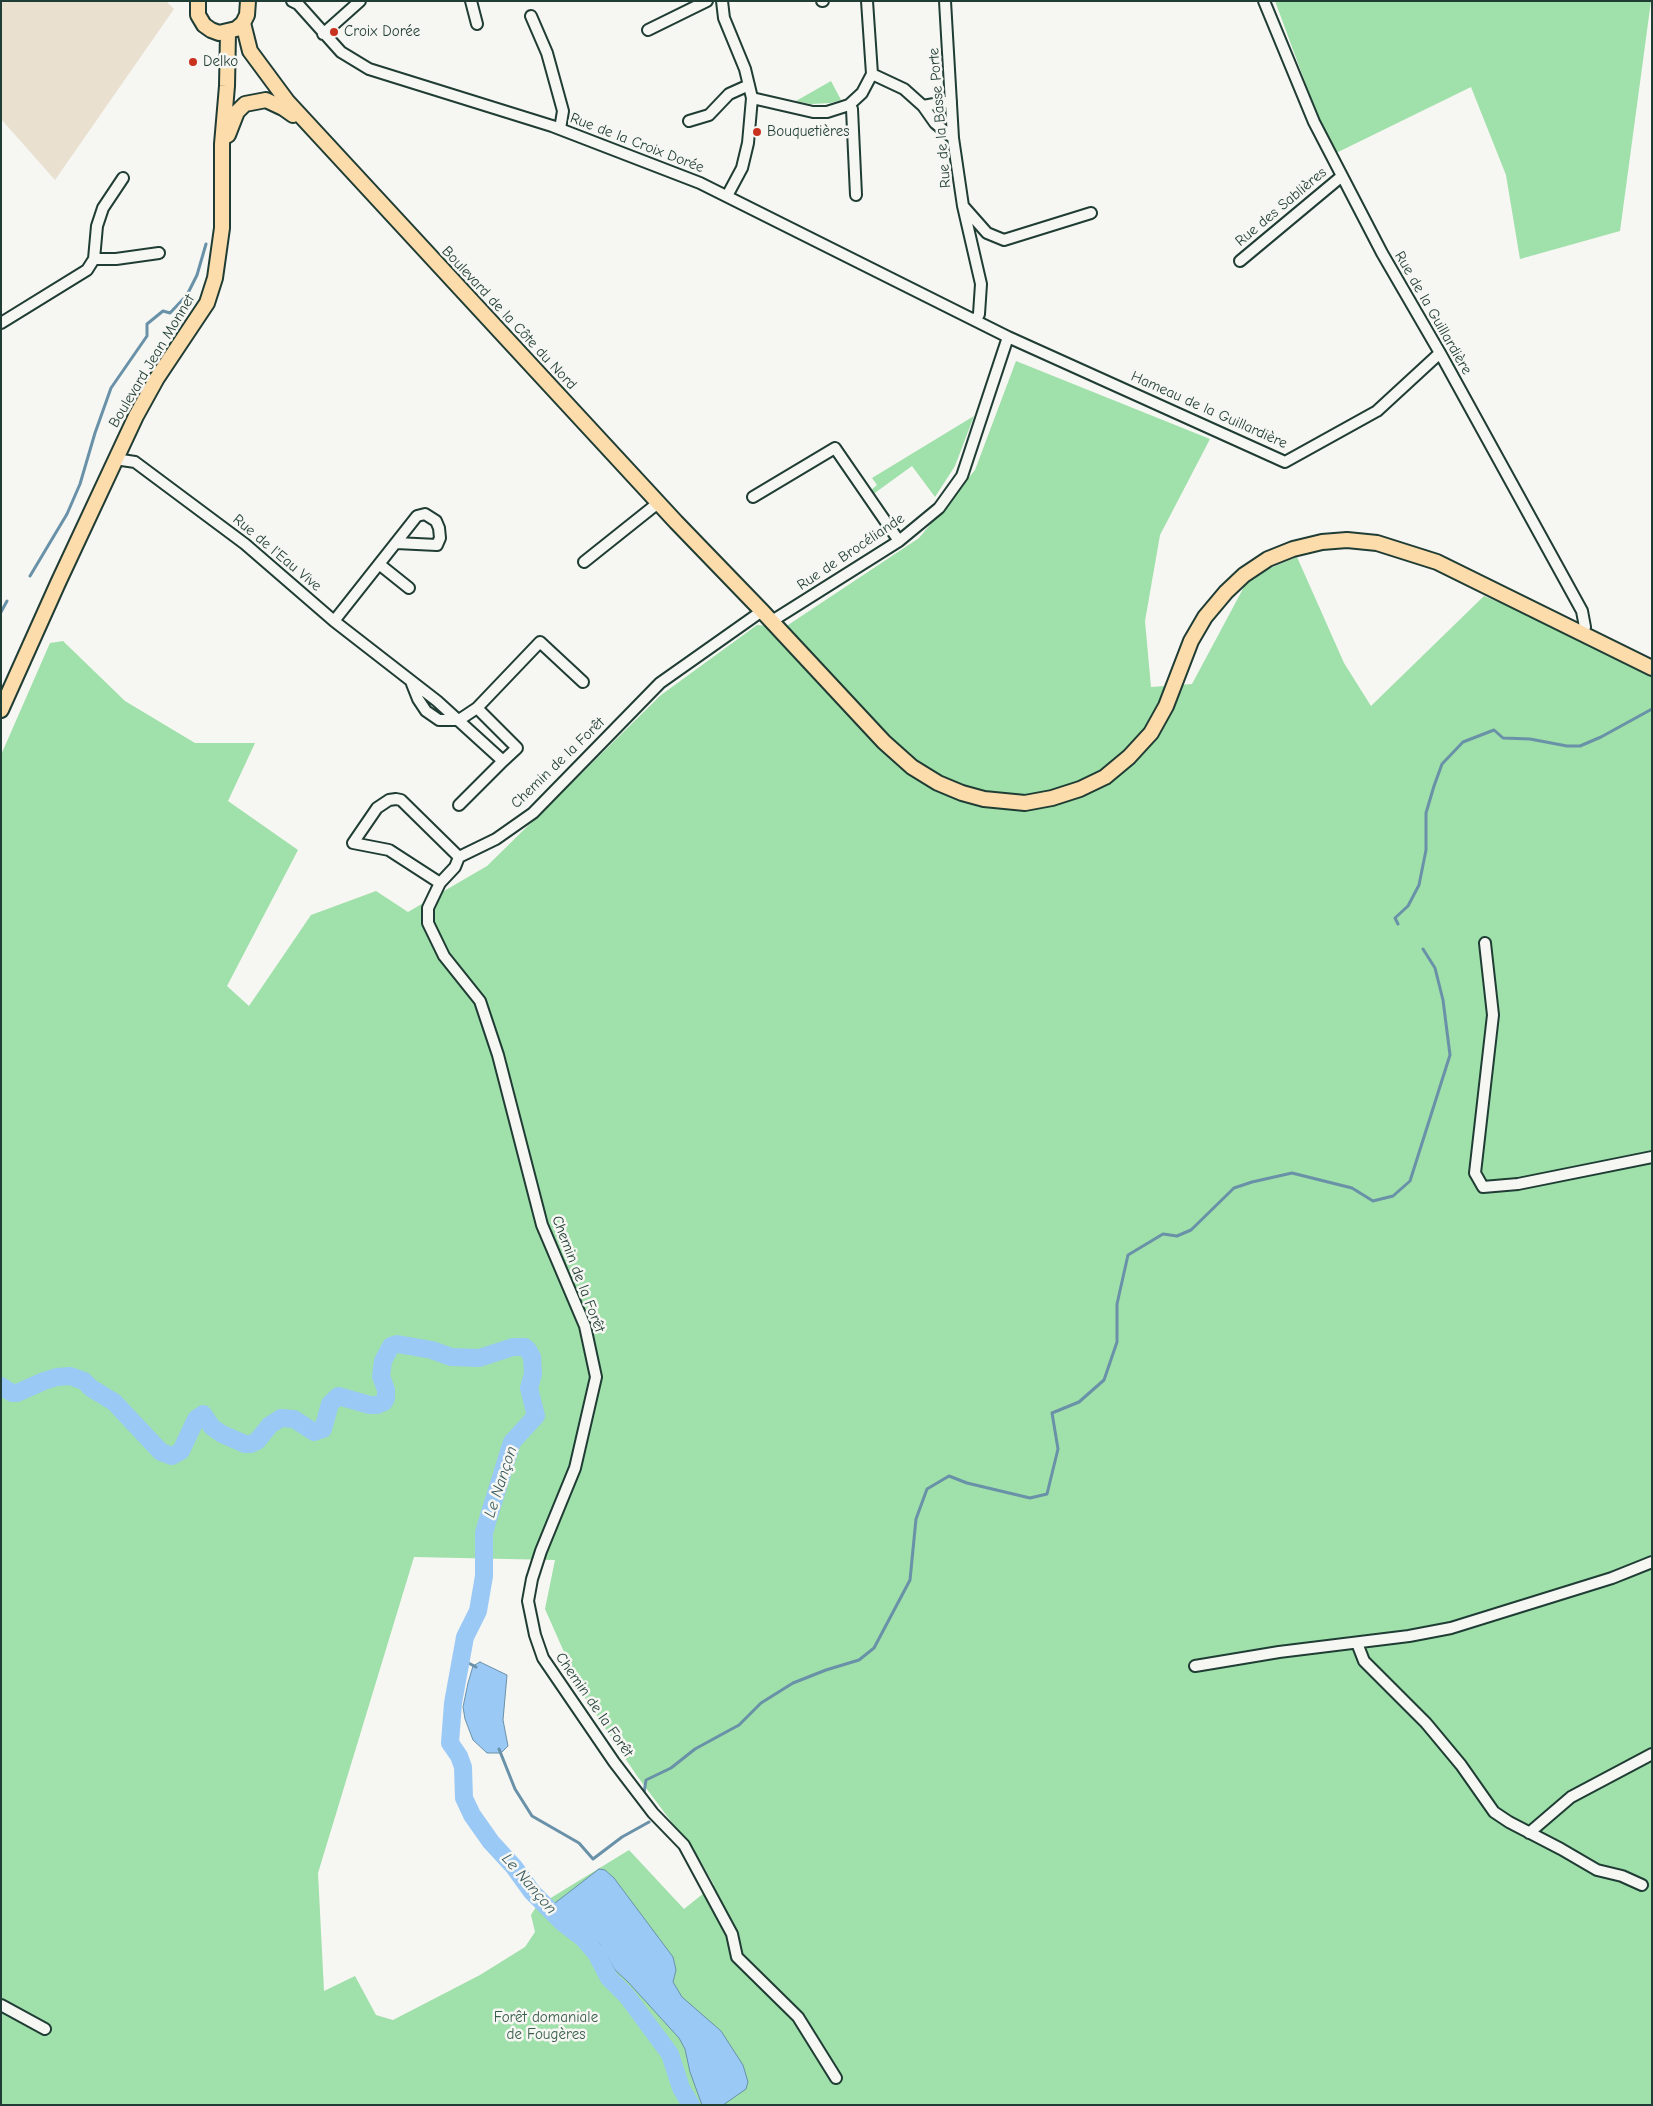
<!DOCTYPE html>
<html>
<head>
<meta charset="utf-8">
<style>
  body { margin:0 }
  #map { position:relative; width:1653px; height:2106px; overflow:hidden; background:#f6f6f2; font-family:"Comic Neue",sans-serif }
  canvas { display:block }
  .frame { position:absolute; inset:0; border:2px solid #1f3d34; pointer-events:none }
</style>
</head>
<body>
<div id="map">
<canvas width="1653" height="2106"></canvas>
<div class="frame"></div>
</div>
<script>
const context = document.querySelector('canvas').getContext('2d');
context.lineJoin = 'round';
function paint(path, color) {
  context.fillStyle = color;
  context.fill(path, 'evenodd');
}
function poly(rows) {
  const path = new Path2D();
  for (const r of rows) {
    path.moveTo(r[0], r[1]);
    for (let i = 2; i < r.length; i += 2) path.lineTo(r[i], r[i + 1]);
  }
  return path;
}
function stroke(path, color, width, dash) {
  context.strokeStyle = color;
  context.lineWidth = width;
  context.lineCap = dash ? 'butt' : 'round';
  context.setLineDash(dash || []);
  context.stroke(path);
}
function write(font, color, halo, rows, align = 'center') {
  context.font = font + ' "Comic Neue",sans-serif';
  context.lineWidth = 5;
  context.setLineDash([]);
  context.textBaseline = 'middle';
  context.strokeStyle = halo;
  context.fillStyle = color;
  for (const [text, x, y, turn = 0] of rows) {
    context.save();
    context.translate(x, y);
    context.rotate((+turn || 0) * Math.PI / 180);
    context.textAlign = isNaN(turn) ? turn : align;
    if (halo) context.strokeText(text, 0, 0);
    context.fillText(text, 0, 0);
    context.restore();
  }
}
paint(poly([
  [1,1,166,1,174,9,55,180,1,119]
]), '#e9e0d0');
paint(poly([
  [1275,1,1651,1,1620,231,1520,259,1506,175,1471,87,1332,155],
  [831,81,841,100,830,103,811,104,796,101],
  [1016,361,1210,439,1160,535,1145,621,1151,687,1192,684,1245,585,1268,569,1297,557,1344,663,1371,706,1484,596,1652,667,1652,2105,1,2105,1,755,50,643,63,641,125,701,195,743,255,743,228,801,298,850,227,986,249,1006,311,915,376,891,408,912,487,866,661,695,757,625,785,627,919,538,975,470],
  [414,1557,555,1560,545,1609,583,1695,637,1776,700,1860,714,1885,684,1909,629,1850,536,1907,531,1915,535,1932,525,1947,480,1975,393,2020,376,2015,355,1976,324,1991,318,1873],
  [974,416,955,466,935,497,912,466,872,495,870,491,877,485,872,478]
]), '#a0e0aa');
const water = poly([
  [480,1662,507,1675,503,1720,508,1746,501,1753,487,1753,473,1740,465,1719,463,1707,468,1683,473,1666,480,1662],
  [599,1869,605,1870,614,1878,673,1957,676,1970,673,1982,682,1997,721,2031,743,2065,748,2082,746,2089,723,2105,702,2105,690,2072,685,2049,679,2038,628,1982,615,1970,600,1944,560,1910,555,1903,599,1869]
]);
paint(water, '#9bc9f6');
stroke(water, '#6991a8', 1);
stroke(poly([
  [30,576,67,514,80,484,95,433,111,388,147,336,147,324,163,311,170,313,187,295,197,275,206,244],
  [1,612,7,601],
  [1398,924,1395,918,1408,906,1419,885,1426,850,1426,813,1434,786,1442,764,1463,742,1494,730,1503,738,1530,739,1567,746,1580,746,1601,737,1652,709],
  [461,1659,476,1667],
  [499,1749,515,1789,532,1816,579,1843,593,1859,622,1837,649,1822],
  [655,1808,644,1793,646,1780,671,1768,695,1749,739,1725,761,1703,793,1683,826,1670,859,1660,874,1648,910,1580,916,1519,927,1489,949,1476,967,1483,1030,1498,1047,1494,1058,1449,1052,1413,1079,1402,1104,1380,1117,1342,1117,1304,1128,1255,1163,1234,1177,1236,1191,1230,1234,1188,1252,1182,1292,1173,1352,1188,1373,1201,1393,1196,1410,1181,1450,1055,1443,1000,1435,968,1423,949]
]), '#6991a8', 3);
stroke(poly([
  [1,1386,12,1393,17,1393,44,1381,57,1377,70,1376,84,1381,91,1388,114,1402,161,1452,172,1456,181,1451,196,1419,203,1414,212,1427,222,1434,245,1444,251,1444,257,1441,270,1425,281,1418,294,1419,314,1432,323,1429,330,1404,338,1396,370,1405,377,1405,384,1402,386,1398,386,1390,381,1376,383,1361,391,1346,397,1344,432,1350,451,1357,479,1358,513,1347,525,1347,528,1350,532,1357,533,1374,529,1388,536,1416,512,1442,488,1519,484,1533,484,1576,478,1611,465,1637,453,1703,450,1743,459,1756,463,1767,464,1798,472,1815,491,1842,514,1867,532,1892,562,1922,583,1938,596,1953,609,1978,627,1996,670,2054,681,2088,691,2105]
]), '#9bc9f6', 18);
const minor = poly([
  [292,1,298,4,341,52,369,69,552,126,700,183,1008,337,1285,462,1377,411,1440,353],
  [471,1,477,24],
  [722,1,724,18,745,69,752,98,748,143,742,168,727,196],
  [822,1,823,1],
  [867,1,872,74,904,89,923,106,935,123,953,138],
  [945,1,953,138,963,206,981,284,979,314,976,320],
  [1264,1,1314,122,1382,253,1440,353,1582,611,1585,627,1582,634],
  [531,16,547,53,563,111,560,129],
  [648,30,707,1],
  [323,34,360,1],
  [752,98,813,112,827,112,849,105,862,93,872,74],
  [849,105,852,109,856,195],
  [923,106,951,101],
  [689,121,709,115,729,94,749,85],
  [964,207,987,233,1004,240,1091,213],
  [94,259,97,226,103,208,123,178],
  [1240,261,1342,176],
  [1,323,87,270,94,259,116,259,159,253],
  [115,459,135,462,245,544,334,621,437,701,503,761,459,805],
  [753,497,835,448,899,541],
  [584,562,658,503],
  [379,564,409,588],
  [762,611,660,683,533,813,496,839,459,857,455,867,440,883,428,908,428,923,444,956,480,1001,498,1055,542,1225,585,1326,596,1377,575,1468,541,1551,532,1579,528,1601,535,1635,543,1658,614,1762,653,1813,684,1845,732,1934,737,1957,798,2017,836,2078],
  [334,621,417,516,425,514,436,521,439,528,440,538,437,545,396,543],
  [772,621,899,541,939,508,962,476,1008,337],
  [412,684,418,699,426,711,439,720,459,720,477,708,540,642,583,682],
  [477,708,517,748,503,761],
  [440,883,389,850,353,843,377,808,389,800,396,799,401,800,459,857],
  [1485,943,1493,1015,1475,1173,1483,1187,1518,1184,1652,1157],
  [1357,1643,1364,1661,1426,1723,1461,1765,1494,1812,1509,1822,1561,1849,1597,1870,1622,1876,1642,1885],
  [1195,1666,1279,1652,1409,1636,1451,1628,1612,1578,1652,1562],
  [1529,1833,1571,1797,1652,1754],
  [1,2005,45,2029]
]);
const major = poly([
  [198,1,198,15,204,25,211,30,219,33,236,29,243,23,247,15,248,1],
  [243,23,250,51,287,101,676,522,762,611,884,742,912,767,938,783,962,793,984,799,1025,803,1052,798,1080,789,1105,777,1129,757,1151,733,1166,706,1191,641,1205,617,1226,592,1244,575,1268,559,1293,549,1322,542,1347,540,1377,543,1437,562,1652,668],
  [228,135,237,112,245,104,266,100,283,108,293,115],
  [1,710,58,583,136,416,157,378,207,303,215,278,222,228,222,144,227,86,228,33]
]);
stroke(minor, '#1f3d34', 14);
stroke(major, '#1f3d34', 18);
stroke(minor, '#f6f6f2', 10);
stroke(major, '#fddcac', 14);
for (const [x, y, r, color] of [
  [334,32,5,"#c8321e"],
  [193,62,5,"#c8321e"],
  [757,132,5,"#c8321e"]
]) {
  const dot = new Path2D();
  dot.arc(x, y, r, 0, 2 * Math.PI);
  context.fillStyle = color;
  context.fill(dot);
  stroke(dot, '#f6f6f2', 2);
}
write('15px', '#1f3d34', '#f6f6f2', [
  ["Croix Dorée",344,32],
  ["Delko",203,62],
  ["Bouquetières",767,132]
], 'left');
write('15px', '#1f3d34', '#f6f6f2', [
  ["Rue de la Basse Porte",940,118,-95],
  ["Rue de la Croix Dorée",637,143,21],
  ["Rue des Sablières",1281,207,-40],
  ["Rue de la Guillardière",1433,313,60],
  ["Boulevard de la Côte du Nord",509,318,47],
  ["Boulevard Jean Monnet",152,361,-59],
  ["Hameau de la Guillardière",1209,410,24],
  ["Rue de Brocéliande",851,552,-34],
  ["Rue de l'Eau Vive",277,553,40],
  ["Chemin de la Forêt",558,763,-44],
  ["Chemin de la Forêt",578,1274,69],
  ["Chemin de la Forêt",594,1705,55]
]);
write('15px', '#395e4c', '#f6f6f2', [
  ["Forêt domaniale",546,2018],
  ["de Fougères",546,2035]
]);
write('italic 16px', '#38595b', '#f6f6f2', [
  ["Le Nançon",501,1482,-72],
  ["Le Nançon",529,1884,49]
]);
</script>
</body>
</html>
